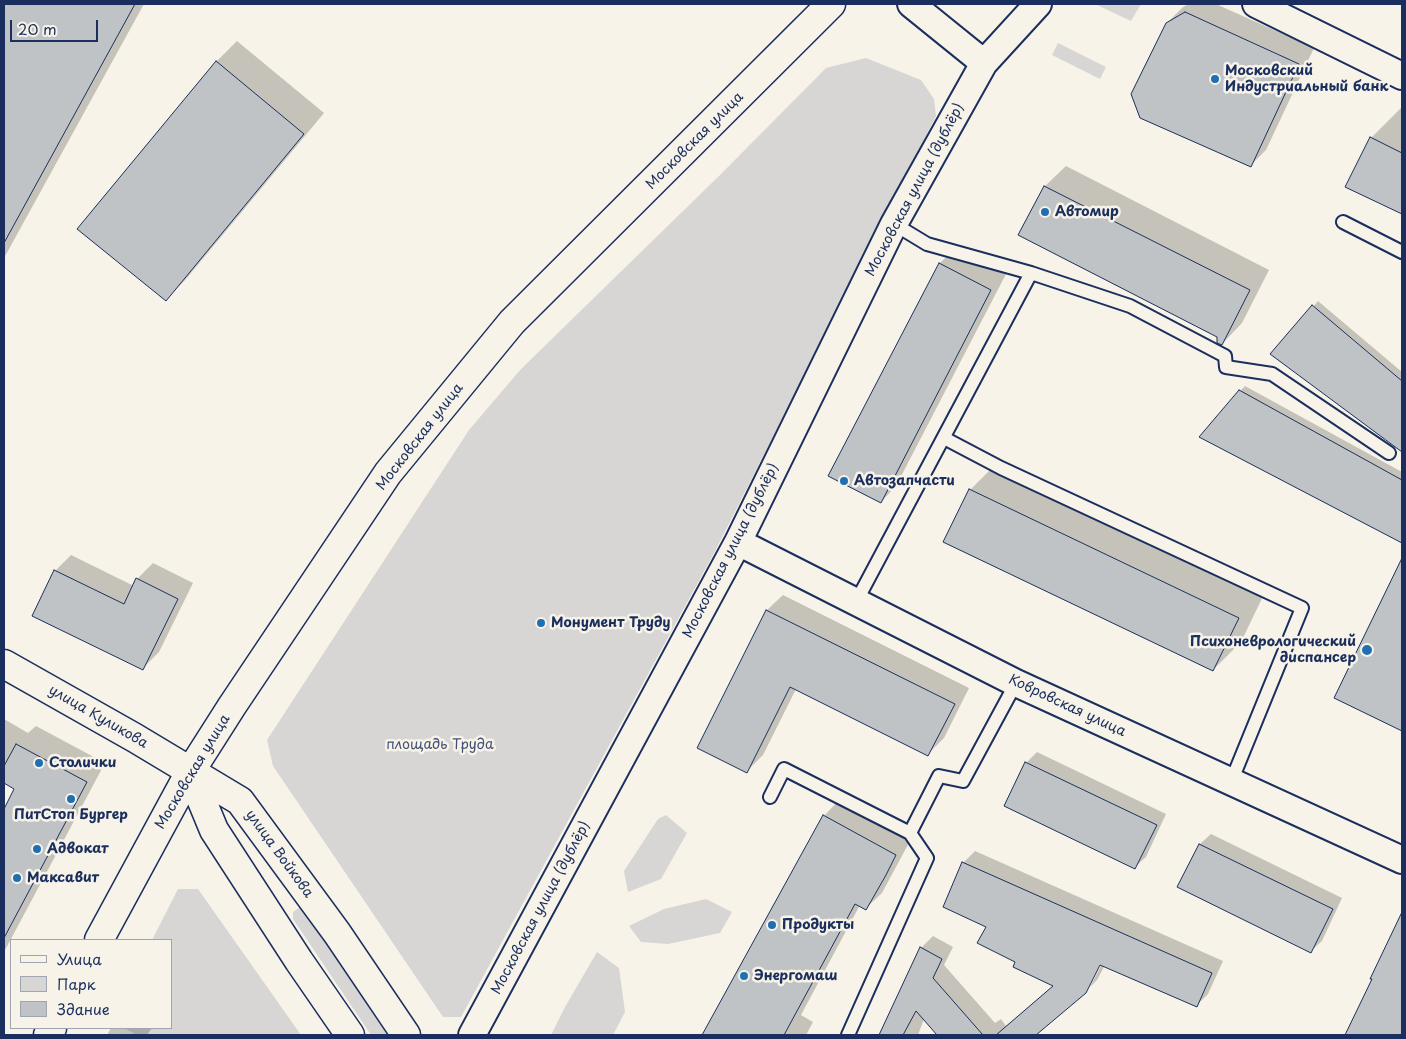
<!DOCTYPE html>
<html>
<head>
<meta charset="utf-8">
<style>
  body { margin:0 }
  #map { position:relative; width:1406px; height:1039px; overflow:hidden; background:#f7f3e8; font-family:"Playpen Sans",sans-serif }
  canvas { display:block }
  .frame { position:absolute; inset:0; border:5px solid #1b2f5e; pointer-events:none }
  .legend { position:absolute; left:10px; top:939px; width:162px; height:90px; box-sizing:border-box; background:#f7f3e8; border:1px solid #9fa5b1; margin:0; padding:6px 9px; list-style:none; font-size:15px; color:#1b2f5e }
  .legend li { display:flex; align-items:center; gap:10px; height:25px }
  .legend b { width:25px; border:1px solid #9fa5b1 }
  .scale { position:absolute; left:10px; top:20px; width:88px; height:22px; box-sizing:border-box; border:2px solid #1b2f5e; border-top:0; padding-left:6px; font-size:15px; line-height:18px; white-space:nowrap; color:#1b2f5e; -webkit-text-stroke:4px #f7f3e8; paint-order:stroke }
</style>
</head>
<body>
<div id="map">
<canvas width="1406" height="1039"></canvas>
<div class="frame"></div>
<ul class="legend">
<li><b style="height:6px;background:#f7f3e8"></b>Улица</li>
<li><b style="height:14px;background:#d7d6d4"></b>Парк</li>
<li><b style="height:14px;background:#c0c3c5"></b>Здание</li>
</ul>
<div class="scale">20 m</div>
</div>
<script>
const context = document.querySelector('canvas').getContext('2d');
context.lineJoin = 'round';
function paint(path, color) {
  context.fillStyle = color;
  context.fill(path, 'evenodd');
}
function poly(rows) {
  const path = new Path2D();
  for (const r of rows) {
    path.moveTo(r[0], r[1]);
    for (let i = 2; i < r.length; i += 2) path.lineTo(r[i], r[i + 1]);
  }
  return path;
}
function stroke(path, color, width, dash) {
  context.strokeStyle = color;
  context.lineWidth = width;
  context.lineCap = dash ? 'butt' : 'round';
  context.setLineDash(dash || []);
  context.stroke(path);
}
function write(font, color, halo, rows, align = 'center') {
  context.font = font + ' "Playpen Sans",sans-serif';
  context.lineWidth = 5;
  context.setLineDash([]);
  context.textBaseline = 'middle';
  context.strokeStyle = halo;
  context.fillStyle = color;
  for (const [text, x, y, turn = 0] of rows) {
    context.save();
    context.translate(x, y);
    context.rotate((+turn || 0) * Math.PI / 180);
    context.textAlign = isNaN(turn) ? turn : align;
    if (halo) context.strokeText(text, 0, 0);
    context.fillText(text, 0, 0);
    context.restore();
  }
}
paint(poly([
  [1095,4,1141,4,1131,21],
  [1058,43,1106,67,1100,79,1052,55],
  [866,58,921,80,934,99,936,116,713,555,461,1017,443,1017,273,766,267,740,469,430,521,369,721,174,826,68],
  [666,815,687,833,661,879,628,892,624,871,658,819],
  [178,889,198,889,301,1035,137,1035,124,1028,171,1028,171,940,152,940],
  [706,899,732,912,720,933,668,944,641,942,629,926,664,909],
  [300,907,306,911,390,1035,371,1035,293,919,293,912],
  [597,952,619,968,625,1012,613,1035,551,1035,565,1007]
]), '#d7d6d4');
paint(poly([
  [4,4,144,4,4,258],
  [1189,4,1216,4,1314,48,1266,150,1250,166,1167,23,1183,7],
  [237,41,324,113,186,279,166,300,79,228,217,61],
  [1402,107,1402,213,1347,186,1371,138],
  [1066,166,1269,270,1242,323,1222,344,1218,336,1020,235,1045,186],
  [955,248,1006,274,896,486,881,502,940,263],
  [1318,301,1402,372,1402,451,1272,354],
  [1245,386,1402,472,1402,538,1400,540,1240,391],
  [998,462,1266,590,1241,642,1213,670,970,490],
  [71,555,134,586,137,579,153,563,193,583,159,652,143,668,55,571],
  [1402,563,1402,728,1401,729,1400,566],
  [783,595,969,688,944,738,928,754,796,689,763,755,747,771,699,747,767,610],
  [4,719,28,733,36,726,105,763,4,952,4,812,16,789,4,782],
  [1037,752,1166,814,1146,857,1135,867,1026,763],
  [839,800,911,839,882,893,866,908,860,905,801,1015,813,1022,806,1035,703,1035,824,816],
  [1211,834,1342,898,1322,941,1311,951,1179,887,1200,844],
  [975,851,1223,961,1208,994,1196,1006,1105,965,1097,980,1090,987,1104,960,1102,958,1086,991,1034,1035,939,1035,924,1019,918,1035,880,1035,921,948,933,936,953,947,944,965,995,1023,1001,1019,1006,1026,1054,985,1017,962,988,926,963,863],
  [1402,925,1402,1035,1346,1035,1393,934],
  [111,1028,152,1028,147,1035,107,1035]
]), '#0003');
const building = poly([
  [4,4,135,4,4,243,4,4],
  [1185,12,1299,64,1251,167,1140,118,1131,94,1166,23,1185,12],
  [216,61,304,134,166,301,77,229,216,61],
  [1370,137,1402,153,1402,214,1345,187,1370,137],
  [1044,186,1250,290,1222,345,1217,343,1217,337,1018,235,1044,186],
  [939,263,991,290,881,503,828,476,939,263],
  [1312,305,1402,381,1402,452,1270,354,1312,305],
  [1239,390,1402,480,1402,543,1199,437,1239,390],
  [969,489,1239,618,1213,671,943,542,969,489],
  [1402,558,1402,731,1334,698,1402,558],
  [54,570,124,604,136,578,178,599,143,670,32,616,54,570],
  [766,610,955,704,928,756,790,687,747,773,697,748,766,610],
  [16,744,87,782,4,938,4,809,14,789,4,783,4,766,16,744],
  [1025,762,1157,825,1135,869,1004,806,1025,762],
  [823,815,896,855,886,875,866,910,855,904,784,1035,702,1035,823,815],
  [1199,844,1333,909,1311,953,1177,887,1199,844],
  [962,862,1212,973,1197,1007,1100,965,1086,993,1036,1035,996,1035,1053,986,1013,967,1015,962,977,943,986,927,943,907,962,862],
  [1402,912,1402,1035,1345,1035,1372,979,1370,979,1402,912],
  [920,947,942,959,933,978,983,1035,937,1035,916,1011,903,1035,879,1035,920,947]
]);
paint(building, '#c0c3c5');
stroke(building, '#1b2f5e', 1);
const lane = poly([
  [1343,222,1402,252],
  [1031,273,1130,306,1225,356,1226,367,1272,374,1389,453],
  [944,438,1001,468,1302,608,1231,782],
  [856,602,1031,273,927,244,894,224],
  [770,797,784,769,910,833,939,776,963,781,1016,683],
  [848,1035,927,858,910,833]
]);
const street = poly([
  [911,4,984,63],
  [1256,4,1402,76],
  [738,542,1016,683,1402,860],
  [472,1035,738,542,894,224,984,63,1038,4]
]);
const secondary = poly([
  [4,664,135,738,240,801,337,933,406,1035],
  [190,772,214,830,299,961,350,1035],
  [99,940,190,772,232,706,388,473,512,322,831,4],
  [48,1035,52,1028]
]);
stroke(lane, '#1b2f5e', 16);
stroke(street, '#1b2f5e', 30);
stroke(secondary, '#1b2f5e', 31);
stroke(lane, '#f7f3e8', 12);
stroke(street, '#f7f3e8', 26);
stroke(secondary, '#f7f3e8', 28);
for (const [x, y, r, color] of [
  [1215,79,5,"#1f6fb2"],
  [1045,212,5,"#1f6fb2"],
  [844,481,5,"#1f6fb2"],
  [541,623,5,"#1f6fb2"],
  [1367,650,6,"#1f6fb2"],
  [39,763,5,"#1f6fb2"],
  [71,799,5,"#1f6fb2"],
  [37,849,5,"#1f6fb2"],
  [17,878,5,"#1f6fb2"],
  [772,925,5,"#1f6fb2"],
  [744,976,5,"#1f6fb2"]
]) {
  const dot = new Path2D();
  dot.arc(x, y, r, 0, 2 * Math.PI);
  context.fillStyle = color;
  context.fill(dot);
  stroke(dot, '#f7f3e8', 2);
}
write('bold 14px', '#1b2f5e', '#f7f3e8', [
  ["Московский",1225,71],
  ["Индустриальный банк",1225,87],
  ["Автомир",1055,212],
  ["Автозапчасти",854,481],
  ["Монумент Труду",551,623],
  ["Психоневрологический",1356,642,"right"],
  ["диспансер",1356,658,"right"],
  ["Столички",49,763],
  ["ПитСтоп Бургер",71,815,"center"],
  ["Адвокат",47,849],
  ["Максавит",27,878],
  ["Продукты",782,925],
  ["Энергомаш",754,976]
], 'left');
write('14px', '#1b2f5e', '#f7f3e8', [
  ["Московская улица",695,141,-45],
  ["Московская улица (дублёр)",915,190,-62],
  ["Московская улица",420,437,-52],
  ["Московская улица (дублёр)",731,551,-63],
  ["Ковровская улица",1067,706,25],
  ["улица Куликова",98,717,30],
  ["Московская улица",193,772,-59],
  ["улица Войкова",279,854,54],
  ["Московская улица (дублёр)",541,908,-62]
]);
write('14px', '#415076', '#f7f3e8', [
  ["площадь Труда",440,745]
]);
</script>
</body>
</html>
